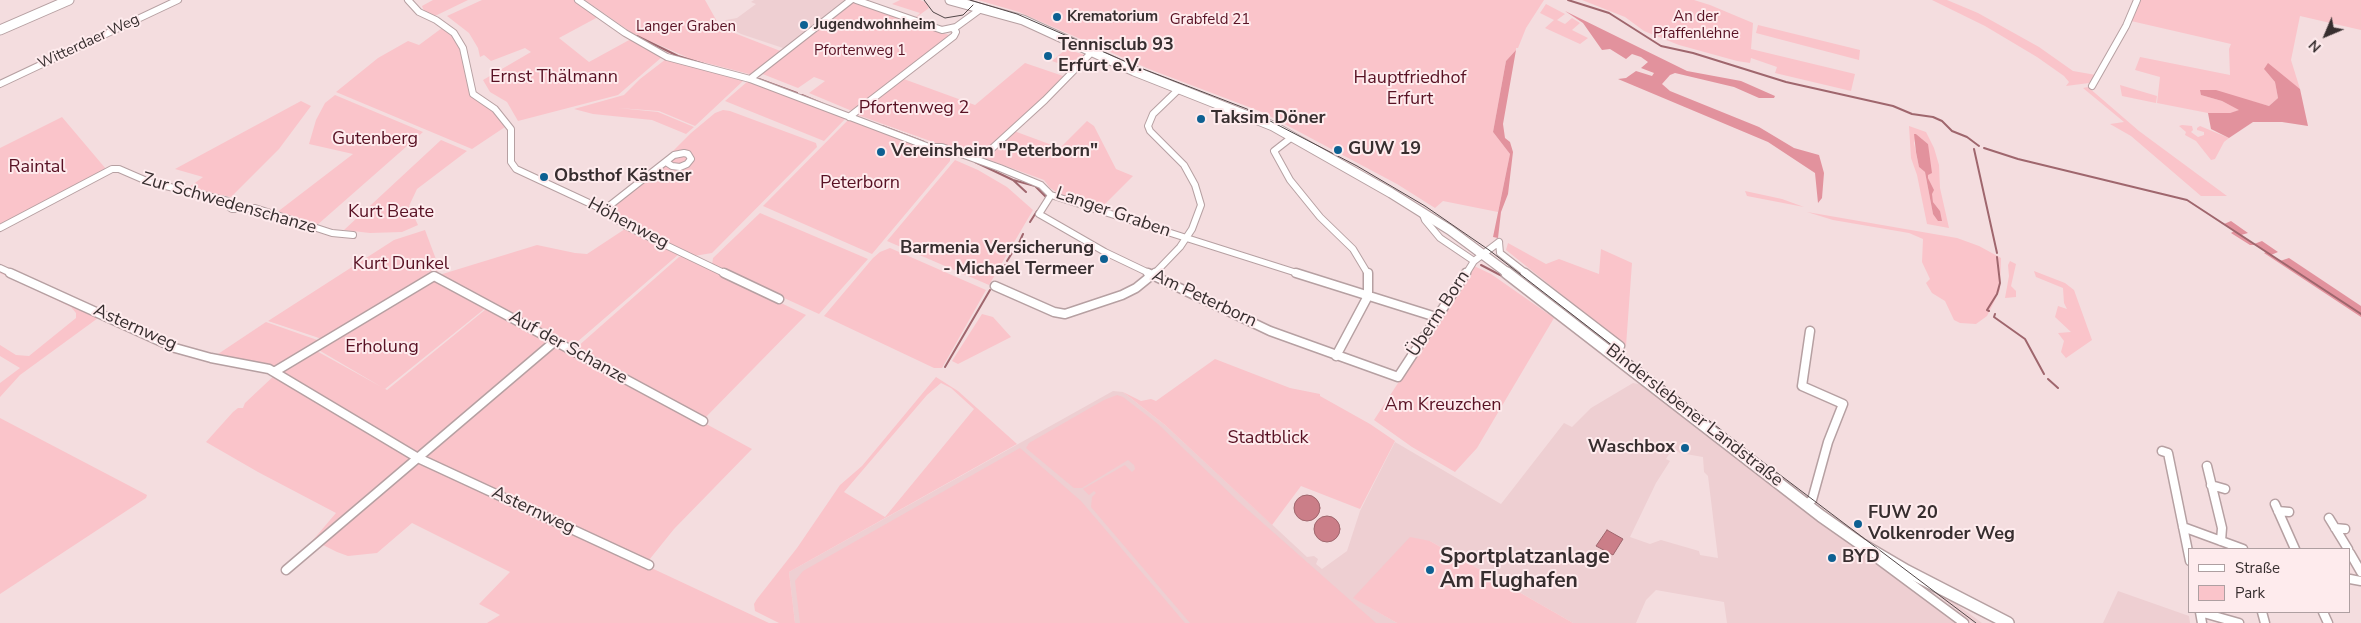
<!DOCTYPE html>
<html>
<head>
<meta charset="utf-8">
<style>
  body { margin:0 }
  #map { position:relative; width:2361px; height:623px; overflow:hidden; background:#f4dddf; font-family:"Nunito Sans",sans-serif }
  canvas { display:block }
  .legend { position:absolute; left:2188px; top:548px; width:162px; height:65px; box-sizing:border-box; background:#feebed; border:1px solid #ae9fa1; margin:0; padding:6px 9px; list-style:none; font-size:15px; color:#372e2f }
  .legend li { display:flex; align-items:center; gap:10px; height:25px }
  .legend b { width:25px; border:1px solid #ae9fa1 }
  .north { position:absolute; left:2301px; top:10px; width:50px; height:50px; -webkit-text-stroke:4px #feebed; paint-order:stroke; rotate:225deg; font-size:14px; font-weight:700; line-height:20px; text-align:center; color:#372e2f }
  .north::after { content:''; display:block; margin:auto; width:18px; height:22px; background:#372e2f; clip-path:polygon(50% 0,100% 100%,50% 72%,0 100%) }
</style>
</head>
<body>
<div id="map">
<canvas width="2361" height="623"></canvas>
<ul class="legend">
<li><b style="height:6px;background:#fff"></b>Straße</li>
<li><b style="height:14px;background:#fac4ca"></b>Park</li>
</ul>
<div class="north">N</div>
</div>
<script>
const context = document.querySelector('canvas').getContext('2d');
context.lineJoin = 'round';
function paint(path, color) {
  context.fillStyle = color;
  context.fill(path, 'evenodd');
}
function poly(rows) {
  const path = new Path2D();
  for (const r of rows) {
    if (r.length === 3) {
      path.moveTo(r[0] + r[2], r[1]);
      path.arc(r[0], r[1], r[2], 0, 2 * Math.PI);
      continue;
    }
    path.moveTo(r[0], r[1]);
    for (let i = 2; i < r.length; i += 2) path.lineTo(r[i], r[i + 1]);
  }
  return path;
}
function stroke(path, color, width, dash) {
  context.strokeStyle = color;
  context.lineWidth = width;
  context.lineCap = dash ? 'butt' : 'round';
  context.setLineDash(dash || []);
  context.stroke(path);
}
function write(font, color, halo, rows, align = 'center') {
  context.font = font + ' "Nunito Sans",sans-serif';
  context.lineWidth = 4;
  context.setLineDash([]);
  context.textBaseline = 'middle';
  context.strokeStyle = halo;
  context.fillStyle = color;
  for (const [text, x, y, turn = 0] of rows) {
    context.save();
    context.translate(x, y);
    context.rotate((+turn || 0) * Math.PI / 180);
    context.textAlign = isNaN(turn) ? turn : align;
    if (halo) context.strokeText(text, 0, 0);
    context.fillText(text, 0, 0);
    context.restore();
  }
}
paint(poly([
  [754,0,849,0,786,49,741,34,723,24,722,23,726,20,737,18,756,4,751,2],
  [1633,383,1643,385,1958,623,1727,623,1724,602,1656,590,1646,600,1636,623,1573,623,1430,541,1354,598,1397,623,795,623,789,572,1113,391,1123,392,1165,425,1307,557,1314,556,1318,559,1316,564,1322,569,1347,551,1360,511,1395,442,1501,504,1564,423,1572,427,1591,408],
  [1673,448,1680,453,1703,457,1704,472,1708,476,1718,558,1700,555,1699,551,1661,540,1650,544,1630,537,1656,483,1670,461,1666,459],
  [2118,591,2189,616,2190,623,2103,623],
  [1940,592,1982,623,1973,623,1937,595]
]), '#eecfd2');
paint(poly([
  [433,0,468,0,435,16,424,11,422,6],
  [482,0,575,0,598,17,559,38,589,62,631,39,662,57,618,95,518,121,507,102,490,92,483,80,531,52,525,48,491,61,484,55,480,57,478,48,469,33,447,16],
  [585,0,705,0,719,25,724,29,783,52,753,75,691,59,632,33],
  [900,0,920,0,925,2,929,8,914,19,920,13,892,4],
  [978,0,1544,0,1526,28,1518,48,1516,48,1516,50,1506,61,1493,132,1510,154,1498,212,1443,201,1435,208,1397,184,1262,112,1149,69,1019,12],
  [1582,0,1694,0,1710,5,1753,23,1751,49,1855,74,1851,91,1775,73,1777,67,1751,58,1750,63,1737,61,1679,45,1644,31,1625,17],
  [1932,0,1947,0,1978,13,2039,47,2073,71,2096,75,2089,83,2066,86,2069,82,2064,76,2037,57,1985,26],
  [2140,0,2361,0,2361,30,2300,16,2291,60,2300,89,2288,80,2264,69,2275,82,2278,98,2269,106,2247,100,2201,95,2222,101,2240,110,2230,113,2208,113,2157,103,2160,77,2135,70,2140,57,2230,75,2229,49,2231,44,2131,21],
  [851,1,952,36,852,111,809,93,825,81,814,77,798,88,760,73],
  [1546,4,1565,14,1557,20,1565,24,1572,18,1580,23,1572,30,1588,38,1580,44,1545,28,1554,20,1540,13],
  [1758,25,1860,50,1859,60,1756,33],
  [442,28,452,34,461,50,471,95,491,108,505,127,472,149,336,92,378,58,408,41,419,45],
  [1066,49,1085,55,1072,68,1052,61],
  [666,59,743,81,695,126,659,111,618,108,658,112,694,127,686,134,652,120,593,114,574,109,624,95,640,79],
  [1025,63,1066,77,985,153,979,156,961,152,855,114,901,78,975,105],
  [748,81,844,118,845,119,824,141,725,101],
  [2120,85,2157,96,2156,103,2122,96],
  [2088,87,2139,131,2227,196,2201,196,2131,136,2110,124,2124,122,2083,88],
  [335,95,423,132,316,226,276,213,353,154,309,144,316,120,325,103],
  [301,101,311,106,279,149,231,197,188,188,203,177,175,169],
  [723,110,730,111,816,143,817,147,712,253,694,256,628,225,607,210,672,158,671,153,691,133,715,113],
  [62,117,106,169,0,227,0,148],
  [849,119,905,139,950,158,950,161,872,254,763,206],
  [1087,121,1094,126,1116,169,1133,176,1101,208,1065,197,1050,188,1044,180,984,158,1014,131,1060,148],
  [2182,125,2192,126,2193,130,2191,132,2198,137,2204,135,2204,132,2197,130,2197,128,2200,126,2229,138,2224,142,2215,159,2211,160,2196,141,2185,135,2186,132,2179,126],
  [1909,126,1926,132,1934,148,1939,165,1940,188,1949,228,1927,224,1917,175,1911,158],
  [1916,134,1928,144,1928,178,1933,202,1940,211,1933,214,1925,172,1919,167,1914,143],
  [441,140,467,151,417,189,409,206,418,225,402,232,370,233,344,230],
  [955,160,978,170,1007,187,1033,210,989,285,887,241],
  [1745,191,1782,199,1804,207,1747,196],
  [1807,212,1957,238,1979,246,2001,258,2000,290,1987,316,1976,324,1960,323,1954,320,1945,301,1932,293,1926,283,1930,279,1922,262,1923,239,1909,233,1833,220],
  [760,213,868,259,819,314,712,265,713,258],
  [628,227,679,254,569,349,752,449,674,529,645,565,769,623,487,623,500,615,479,604,510,572,412,523,377,553,348,556,337,552,313,540,336,513,258,472,206,442,233,412,238,408,243,408,245,403,278,372,273,366,215,356,266,322,323,342,313,349,387,390,491,305,436,276,537,245,575,253,587,254],
  [425,230,440,270,325,340,268,321,394,240],
  [1508,243,1546,264,1559,259,1599,274,1601,249,1632,263,1626,346,1506,250],
  [890,248,986,290,942,368,934,368,824,316,873,258,880,252],
  [683,256,806,315,703,420,576,348,679,257],
  [2010,261,2016,264,2011,286,2016,291,2016,297,2005,298,2009,276,2008,265],
  [1474,266,1491,274,1554,318,1477,448,1455,472,1412,447,1374,420],
  [0,271,87,313,96,315,98,318,20,375,0,397,0,383,20,368,0,356,0,345,16,355,29,356,76,318,76,313,71,307,0,273],
  [2034,271,2065,283,2074,290,2092,340,2066,358,2061,352,2064,341,2058,333,2071,332,2055,317,2058,306,2067,309,2064,303,2063,288,2036,277],
  [433,278,488,306,385,389,317,349],
  [982,314,993,317,1011,337,958,364,952,361],
  [1215,359,1290,388,1320,394,1320,396,1370,424,1395,441,1360,509,1301,486,1272,525,1165,425,1123,392,1141,401,1151,399,1156,401],
  [936,377,958,391,1017,444,789,572,795,623,779,623,755,611,754,604,757,599,797,548,840,485,862,466],
  [941,383,951,388,974,409,885,517,844,492,927,395],
  [1117,395,1123,397,1158,424,1239,502,1376,623,1190,623,1091,507,1092,497,1096,493,1094,491,1089,495,1083,489,1125,465,1132,472,1135,469,1134,465,1128,460,1082,488,1074,488,1026,448,1029,443,1104,400],
  [0,418,147,495,146,498,0,594],
  [1020,448,1081,501,1185,623,800,623,795,581,803,571],
  [1410,537,1430,541,1573,623,1397,623,1353,598]
]), '#fac4ca');
paint(poly([
  [1565,11,1687,71,1741,81,1775,96,1774,98,1759,98,1734,87,1675,73,1670,75,1662,84,1670,91,1759,127,1794,148,1819,155,1824,173,1822,198,1818,203,1815,173,1768,142,1618,79,1626,78,1636,71,1652,76,1654,73,1641,68,1648,62,1641,57,1632,54,1626,59,1610,49,1602,50,1583,23],
  [1516,50,1503,124,1505,138,1510,142,1513,152,1508,194,1501,212,1498,238,1493,237,1510,154,1493,132,1506,61],
  [2268,63,2300,89,2308,126,2282,122,2253,122,2229,138,2211,129,2208,113,2230,113,2239,110,2222,101,2201,95,2200,90,2216,90,2269,106,2278,98,2275,82,2264,69],
  [1914,134,1916,134,1928,144,1932,173,1928,175,1928,178,1934,190,1932,194,1933,202,1940,211,1942,221,1938,221,1933,214,1925,172,1919,167,1916,152],
  [2231,221,2248,233,2241,235,2254,244,2262,241,2278,252,2271,255,2280,261,2289,258,2361,306,2361,317,2264,253,2266,252,2256,245,2250,245,2231,233,2234,231,2224,224]
]), '#e2929d');
const water = poly([
  [1307,508,13],
  [1327,529,13],
  [1607,530,1623,539,1613,555,1596,546,1607,530]
]);
paint(water, '#cb7e88');
stroke(water, '#9f666d', 1);
stroke(poly([
  [1568,0,1609,13,1661,46,1693,53,1786,82,1893,106,1912,114,1933,117,1942,121,1952,131,1967,137,1979,146],
  [637,36,678,56,704,64],
  [759,79,797,93],
  [802,95,823,104],
  [882,126,924,142],
  [1984,148,2018,159,2187,200,2361,314],
  [1974,149,1997,253],
  [975,162,1013,180,1035,186,1046,197],
  [1013,180,1026,192],
  [1030,222,1037,211],
  [1019,243,1023,234],
  [1007,261,1017,245],
  [1481,265,1504,277],
  [999,275,1005,265],
  [1989,311,1987,310,1997,294,2000,283,1997,257],
  [1995,314,1994,317,2025,339,2044,374],
  [945,367,990,290],
  [2048,379,2058,388]
]), '#9f666d', 2);
const minorFar1 = poly([
  [408,0,419,12,436,20,454,33,463,48,473,94,495,109,511,129,511,162,516,169,604,210,626,226,726,274],
  [578,0,625,33,667,57,750,79,929,147,942,147,1000,168,1041,185,1051,195,1300,274],
  [856,0,942,30,956,27,982,8],
  [750,79,851,0],
  [0,84,178,0],
  [2092,86,2126,26,2137,0],
  [849,117,954,36,956,32,953,28],
  [1292,137,1274,151,1290,180,1320,217,1353,249,1368,274],
  [973,156,987,153,1045,100,1092,52],
  [1051,195,1039,214,1105,252,1151,274],
  [604,210,674,155,684,153,688,154,691,159,687,164,680,167,672,166,666,162],
  [1422,212,1425,220,1440,238,1474,261],
  [0,228,112,169,119,169,149,182,228,201,229,207,232,209,255,208,332,233,353,235],
  [1499,242,1500,253,1527,274],
  [0,268,13,274],
  [1154,274,1180,247,1192,229,1201,205,1195,185,1184,165,1150,131,1148,126,1153,114,1179,89],
  [1466,274,1474,261,1499,242]
]);
const minor = poly([
  [10,273,175,348,211,358,269,369,418,458,649,565],
  [724,273,779,299],
  [1148,273,1270,331,1398,377,1466,273],
  [1296,273,1436,317],
  [1525,273,1620,346],
  [1153,275,1155,273],
  [995,286,1054,312,1065,314,1122,295,1136,288,1152,275],
  [1336,356,1368,296,1368,273],
  [274,372,434,276,703,421],
  [2162,451,2168,453,2190,561],
  [2207,466,2222,528,2221,541],
  [2211,485,2225,489],
  [1806,504,1812,500,1828,442,1843,404,1802,386,1810,331],
  [2275,504,2295,549],
  [2278,511,2289,512],
  [2329,518,2348,549],
  [2183,527,2243,549],
  [2335,528,2345,529],
  [2350,553,2361,572],
  [1878,559,1964,623],
  [286,570,554,342],
  [2350,579,2361,581],
  [2262,612,2265,623],
  [2323,612,2328,623],
  [2202,623,2200,612,2239,623]
]);
const majorFar1 = poly([
  [950,0,1023,20,1134,71,1273,126,1391,193,1450,230,1509,274]
]);
const major = poly([
  [1507,273,1821,516,1861,544,1907,571,2008,623]
]);
const highway = poly([
  [0,30,69,0]
]);
stroke(minorFar1, '#b6a0a2', 8);
stroke(minor, '#b6a0a2', 11);
stroke(majorFar1, '#b6a0a2', 11);
stroke(major, '#b6a0a2', 14);
stroke(highway, '#b6a0a2', 11);
stroke(minorFar1, '#fff', 6);
stroke(minor, '#fff', 8);
stroke(majorFar1, '#fff', 9);
stroke(major, '#fff', 11);
stroke(highway, '#fff', 9);
stroke(poly([
  [924,0,933,12,945,18,963,15,973,5],
  [970,0,1017,14,1138,67,1247,109,1357,166,1425,206,1489,250,1751,453,1976,623]
]), '#524748', 1);
for (const [x, y, r, color] of [
  [1057,17,5,"#0d6092"],
  [804,25,5,"#0d6092"],
  [1048,56,5,"#0d6092"],
  [1201,119,5,"#0d6092"],
  [1338,150,5,"#0d6092"],
  [881,152,5,"#0d6092"],
  [544,177,5,"#0d6092"],
  [1104,259,5,"#0d6092"],
  [1685,448,5,"#0d6092"],
  [1858,524,5,"#0d6092"],
  [1832,558,5,"#0d6092"],
  [1430,570,5,"#0d6092"]
]) {
  const dot = new Path2D();
  dot.arc(x, y, r, 0, 2 * Math.PI);
  context.fillStyle = color;
  context.fill(dot);
  stroke(dot, '#feebed', 2);
}
write('bold 15px', '#372e2f', '#feebed', [
  ["Krematorium",1067,17],
  ["Jugendwohnheim",814,25]
], 'left');
write('15px', '#581123', '#feebed', [
  ["An der",1696,17],
  ["Pfaffenlehne",1696,34],
  ["Grabfeld 21",1210,20],
  ["Langer Graben",686,27],
  ["Pfortenweg 1",860,51]
]);
write('15px', '#372e2f', '#feebed', [
  ["Witterdaer Weg",89,42,-25]
]);
write('bold 18px', '#372e2f', '#feebed', [
  ["Tennisclub 93",1058,46],
  ["Erfurt e.V.",1058,67],
  ["Taksim Döner",1211,119],
  ["GUW 19",1348,150],
  ["Vereinsheim \"Peterborn\"",891,152],
  ["Obsthof Kästner",554,177],
  ["Barmenia Versicherung",1094,249,"right"],
  ["- Michael Termeer",1094,270,"right"],
  ["Waschbox",1675,448,"right"],
  ["FUW 20",1868,514],
  ["Volkenroder Weg",1868,535],
  ["BYD",1842,558]
], 'left');
write('18px', '#581123', '#feebed', [
  ["Ernst Thälmann",554,78],
  ["Hauptfriedhof",1410,79],
  ["Erfurt",1410,100],
  ["Pfortenweg 2",914,109],
  ["Gutenberg",375,140],
  ["Raintal",37,168],
  ["Peterborn",860,184],
  ["Kurt Beate",391,213],
  ["Kurt Dunkel",401,265],
  ["Erholung",382,348],
  ["Am Kreuzchen",1443,406],
  ["Stadtblick",1268,439]
]);
write('18px', '#372e2f', '#feebed', [
  ["Zur Schwedenschanze",229,204,16],
  ["Langer Graben",1113,213,19],
  ["Höhenweg",628,224,28],
  ["Am Peterborn",1204,299,25],
  ["Überm Born",1439,314,-57],
  ["Asternweg",135,328,24],
  ["Auf der Schanze",568,348,29],
  ["Binderslebener Landstraße",1694,416,38],
  ["Asternweg",533,511,25]
]);
write('bold 21px', '#372e2f', '#feebed', [
  ["Sportplatzanlage",1440,558],
  ["Am Flughafen",1440,582]
], 'left');
</script>
</body>
</html>
